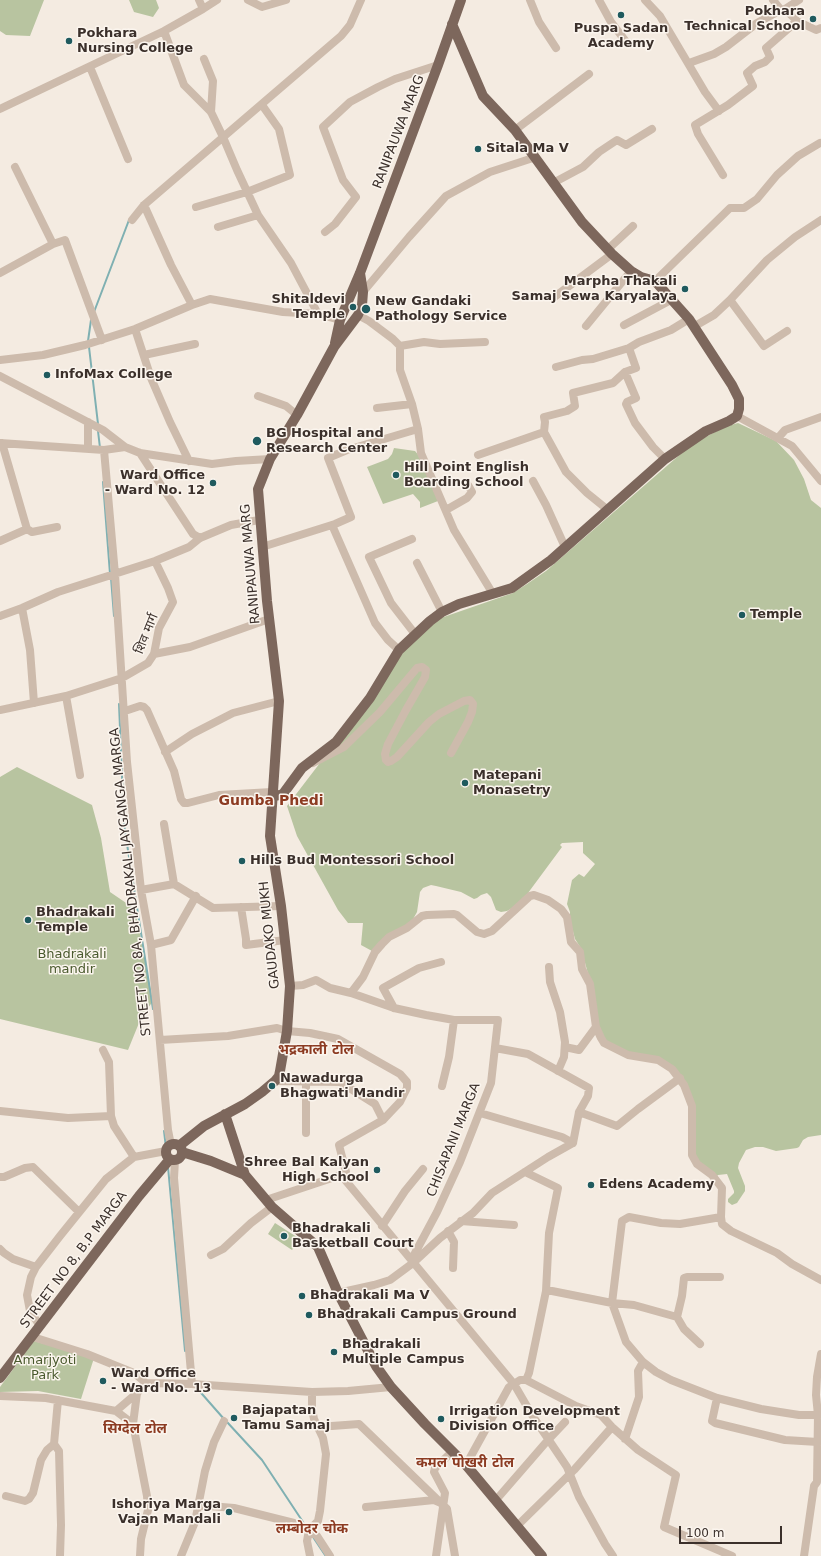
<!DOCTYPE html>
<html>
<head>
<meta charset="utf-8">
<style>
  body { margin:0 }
  #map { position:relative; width:821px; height:1556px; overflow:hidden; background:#f4ebe1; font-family:"DejaVu Sans",sans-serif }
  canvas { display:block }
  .scale { position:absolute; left:679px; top:1526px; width:103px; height:18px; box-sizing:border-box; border:2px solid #3b302b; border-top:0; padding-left:5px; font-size:12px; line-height:14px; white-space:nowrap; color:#3b302b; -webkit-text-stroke:3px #fbf5ee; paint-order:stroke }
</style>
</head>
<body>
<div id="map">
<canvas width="821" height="1556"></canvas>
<div class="scale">100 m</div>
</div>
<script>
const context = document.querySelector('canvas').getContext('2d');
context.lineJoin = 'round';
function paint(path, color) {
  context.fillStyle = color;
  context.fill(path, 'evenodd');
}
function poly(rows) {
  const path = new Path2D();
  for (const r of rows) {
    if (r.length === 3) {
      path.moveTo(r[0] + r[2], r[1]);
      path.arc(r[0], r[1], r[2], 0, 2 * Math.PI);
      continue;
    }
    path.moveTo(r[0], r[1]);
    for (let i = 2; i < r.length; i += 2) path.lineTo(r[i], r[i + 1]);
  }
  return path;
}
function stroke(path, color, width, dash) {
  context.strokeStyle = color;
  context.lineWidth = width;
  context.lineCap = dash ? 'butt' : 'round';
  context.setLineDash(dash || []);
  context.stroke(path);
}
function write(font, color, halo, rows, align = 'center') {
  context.font = font + ' "DejaVu Sans","Noto Sans Devanagari",sans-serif';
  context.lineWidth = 3;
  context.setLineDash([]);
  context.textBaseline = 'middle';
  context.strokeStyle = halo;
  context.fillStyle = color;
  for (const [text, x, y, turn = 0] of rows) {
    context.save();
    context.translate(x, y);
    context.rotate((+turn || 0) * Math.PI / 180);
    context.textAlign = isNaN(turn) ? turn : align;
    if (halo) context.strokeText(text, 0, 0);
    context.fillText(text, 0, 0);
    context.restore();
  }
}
paint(poly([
  [0,0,44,0,30,36,6,35,0,31],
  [129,0,156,0,159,8,153,17,134,12],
  [738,423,776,441,794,460,804,479,811,500,821,508,821,1135,808,1137,803,1140,799,1147,797,1148,776,1151,763,1147,755,1147,746,1150,739,1163,738,1168,745,1186,745,1191,737,1203,732,1205,728,1202,728,1199,734,1193,734,1191,727,1174,718,1175,715,1178,695,1158,691,1099,677,1071,607,1043,600,1035,590,981,584,959,584,953,575,939,570,920,570,912,567,904,572,880,579,874,584,877,595,864,583,853,583,842,562,843,560,845,562,847,528,893,514,907,507,911,501,912,496,910,491,897,487,893,481,895,477,898,474,899,461,892,436,886,431,885,423,888,420,892,417,912,412,921,372,951,361,945,363,923,348,923,338,910,297,836,287,806,372,695,399,653,435,620,513,593,527,584,546,571,691,445,724,427],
  [394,448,415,451,421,458,438,501,420,508,420,502,413,494,383,504,367,467,388,459,392,454],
  [17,767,92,805,101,838,110,892,135,909,153,1001,141,1018,128,1050,0,1019,0,777],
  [275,1223,300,1239,292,1250,268,1234],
  [34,1341,94,1358,81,1399,38,1391,0,1392,0,1387]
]), '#b8c4a0');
stroke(poly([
  [94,312,129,220],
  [88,341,91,320],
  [89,347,98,424],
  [98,431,100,448],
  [103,482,110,574],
  [111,578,114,616],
  [119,704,124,825,153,1009],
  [164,1131,166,1148],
  [168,1167,185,1351],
  [195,1386,224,1419],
  [227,1422,262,1460,305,1525],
  [313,1537,325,1555]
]), '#7fb0b2', 2);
stroke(poly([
  [248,0,262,7,286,0],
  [530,0,539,22,556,48],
  [599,0,611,22,627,43],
  [645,0,660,16,705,92,719,111],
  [773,0,781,10,785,9,797,21,816,30,821,28],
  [203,9,217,0],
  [785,9,799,0],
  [164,31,184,85,211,112,223,137,237,170,258,215,291,263,318,314],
  [204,59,213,81,211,112],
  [689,63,714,54,726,47,757,23,781,10],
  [90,67,128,159],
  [0,109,164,31,203,9,199,0],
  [515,130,589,74],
  [15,167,53,244],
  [723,175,698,134,695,125,728,105,753,86,747,73,755,66,765,62,770,57,766,48,797,21],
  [553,183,583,167,599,152,617,140,626,145,652,129],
  [196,207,247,192,290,175,279,129,262,105],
  [132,220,144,205,341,36,350,25,361,0],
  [218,227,258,215],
  [325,232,335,224,356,197,343,180,323,127,350,102,378,87,395,79,438,65],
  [607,250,633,226],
  [0,273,53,244,65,240,102,340],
  [655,281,730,208,744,208,757,199,777,175,798,156,820,143],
  [363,292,409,237,446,196,490,172,536,157],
  [553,298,612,254],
  [730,300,764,346,787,331],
  [192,305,210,299,283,312,318,314,340,320],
  [358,315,369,321,393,339,400,346,424,342,440,344,485,342],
  [624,325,671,300],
  [586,326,631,271],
  [695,326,714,315,730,300,767,260,795,237,821,220],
  [135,329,151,378,170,422,189,461],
  [400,346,400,370,412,404,418,429,421,453,454,530,493,594],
  [629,348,636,368,625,372,636,398,627,402,626,404,635,423,653,447,665,459],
  [144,355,195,344],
  [0,360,43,355,85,345,135,329,192,305,171,265,144,205],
  [556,367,582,360,593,359,629,348,639,342,671,330,689,319],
  [0,376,103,430,125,447],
  [258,396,286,406,297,415],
  [377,408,412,404],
  [737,416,792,446,821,481],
  [544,432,545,422,544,417,567,411,575,406,573,393,613,383,625,372],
  [778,438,785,430,821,417],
  [0,443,104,450,125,447,140,453,212,464,236,461,270,459],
  [2,443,27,529,32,532,57,527],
  [88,449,88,422],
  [104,450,115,574,127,762,141,890,151,945,168,1130,171,1145],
  [140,453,193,534,200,538],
  [478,455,544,432,566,472,587,493,608,510],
  [533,481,546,505,565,547],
  [446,510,467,498,472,492,468,485],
  [332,525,375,623,388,640,399,650],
  [412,539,369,557,391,603,415,634],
  [0,541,27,529],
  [262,547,335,524,351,517,328,458,347,450,418,429],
  [417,563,442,612],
  [22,608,30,650,34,703],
  [0,616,22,608,58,592,155,561,189,547,200,538,231,525,259,520],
  [154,654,190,647,269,619],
  [66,696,80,775],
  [0,710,66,696,122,678,148,663,154,654,159,628,173,602,168,588,155,561],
  [125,711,140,706,144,707,147,710,174,771,181,799,184,803,188,803,219,795,272,792],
  [165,752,192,734,233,713,279,701],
  [313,763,344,747,380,712,417,668,422,667,426,670,425,677,406,710,388,744,385,754,386,760,388,762,391,761,397,757,429,722,439,714,464,701,470,700,473,704,472,712,468,722,451,753],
  [164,824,174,884],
  [141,890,174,884,213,908,281,906],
  [241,907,246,939,246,945,285,940],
  [151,945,171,940,196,896],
  [549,967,550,982,560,1012,565,1042,564,1057,558,1071],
  [290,986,303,985,316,980,330,988,351,993,363,977,375,952,382,944,389,937,407,928,422,916,427,915,454,914,457,915,477,932,484,934,492,931,530,896,534,895,548,900,561,909,567,917,571,942,580,952,582,969,590,984,596,1027,601,1038,604,1043,628,1055,658,1060,672,1069,684,1085,692,1106,692,1155,697,1164,712,1175,722,1188,721,1217,722,1224,731,1231,777,1253,792,1264,821,1280],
  [351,993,394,1008,426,1015,454,1020,498,1020,491,1083,460,1162,437,1212,414,1255,413,1263],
  [394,1008,383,988,419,968,441,962],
  [160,1040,228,1036,277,1028,287,1031,310,1033,338,1039,400,1074,407,1082,407,1088,400,1102,383,1120,339,1145,346,1172,341,1175,266,1200],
  [565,1047,579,1050,596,1027],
  [495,1048,528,1054,589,1088,588,1096,579,1112,617,1126,638,1109,680,1078],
  [103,1050,109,1062,111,1116,114,1126,134,1157],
  [275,1081,340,1082,375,1104,383,1120],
  [442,1086,449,1057,454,1020],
  [0,1111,68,1118,111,1116],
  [480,1113,562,1137,573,1143],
  [306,1133,306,1081],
  [175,1160,174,1178,192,1384],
  [341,1175,514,1384,532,1415,567,1467,579,1497,605,1544,613,1556],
  [0,1177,4,1177,25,1168,33,1167,79,1212],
  [721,1217,680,1224,661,1223,629,1217,622,1221,612,1303,626,1342,643,1362,656,1372,671,1380,717,1398,761,1409,799,1415,818,1415],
  [461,1221,514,1225],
  [382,1226,405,1191,423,1169],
  [448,1231,454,1242,453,1268],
  [0,1249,4,1253,13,1259,36,1267],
  [211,1255,223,1249,251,1223,272,1207],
  [546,1291,552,1291,612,1303,634,1305,677,1317,684,1329,700,1344],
  [338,1293,374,1285,390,1280,413,1263,440,1238,473,1213,492,1193,548,1157,573,1143,579,1112],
  [677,1317,682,1296,684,1278,687,1277,720,1277],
  [40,1326,30,1311,27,1295,31,1277,36,1267,60,1236,106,1179,134,1157,166,1151],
  [33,1337,87,1354,134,1373,146,1383],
  [526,1380,576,1406,601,1415,612,1427,638,1450,676,1475,664,1527,732,1556],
  [0,1396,46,1398,116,1411,137,1393,146,1383,192,1384,312,1392,348,1391,391,1387],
  [717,1398,712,1421,715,1423,785,1440,818,1442],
  [58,1400,54,1444,59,1451,61,1525,60,1556],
  [116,1411,133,1424,147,1496,148,1510,141,1539,140,1556],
  [133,1424,137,1393],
  [318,1427,359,1424,447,1509,455,1556],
  [625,1439,639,1397,638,1371,643,1362],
  [466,1465,509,1387,520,1380,526,1380,529,1373,546,1291,549,1233,558,1188,525,1172],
  [6,1496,25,1501,29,1499,33,1493,41,1460,47,1450,54,1444],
  [496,1500,548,1440,565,1422],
  [198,1505,234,1508,294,1523,309,1530,317,1536,330,1556],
  [366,1507,434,1500,441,1503],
  [517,1526,574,1470,612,1427],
  [181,1556,195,1522,205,1471,214,1442,224,1421],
  [310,1556,307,1541,309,1530,318,1521,320,1511,326,1454,323,1438,314,1419,312,1409,312,1392],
  [436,1556,445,1493,434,1472,435,1468,453,1451],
  [804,1556,814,1486,817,1482,818,1415,816,1395,817,1377,821,1354]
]), '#cdbbac', 8);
stroke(poly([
  [335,343,340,320,360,273,438,65,461,0],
  [272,797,283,794,302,768,336,742,370,698,399,650,430,621,442,612,459,604,512,588,551,560,665,459,706,431,729,421,737,416,739,409,739,399,732,385,689,319,655,281,641,277,631,271,612,254,582,222,515,130,483,96,452,24],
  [225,1114,245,1175,272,1207,318,1247,338,1293,376,1366,391,1387,425,1424,466,1465,542,1556],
  [174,1152,8],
  [179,1146,204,1126,245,1104,262,1092,275,1081,279,1076,280,1071,287,1031,290,986,281,906,270,836,279,701,267,601,258,489,270,459,297,415,334,347,358,315,362,305,363,292,360,273],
  [182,1152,211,1161,245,1175],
  [0,1378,139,1196,170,1159]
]), '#7d675c', 10);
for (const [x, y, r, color] of [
  [621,15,4,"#1f5a5e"],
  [813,19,4,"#1f5a5e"],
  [69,41,4,"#1f5a5e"],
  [478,149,4,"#1f5a5e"],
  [685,289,4,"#1f5a5e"],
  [353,307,4,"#1f5a5e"],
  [366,309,5,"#1f5a5e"],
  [47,375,4,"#1f5a5e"],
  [257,441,5,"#1f5a5e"],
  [396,475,4,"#1f5a5e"],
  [213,483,4,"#1f5a5e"],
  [742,615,4,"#1f5a5e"],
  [465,783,4,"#1f5a5e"],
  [242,861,4,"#1f5a5e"],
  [28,920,4,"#1f5a5e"],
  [272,1086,4,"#1f5a5e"],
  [377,1170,4,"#1f5a5e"],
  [591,1185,4,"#1f5a5e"],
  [284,1236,4,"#1f5a5e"],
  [302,1296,4,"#1f5a5e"],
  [309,1315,4,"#1f5a5e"],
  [334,1352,4,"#1f5a5e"],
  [103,1381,4,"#1f5a5e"],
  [234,1418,4,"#1f5a5e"],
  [441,1419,4,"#1f5a5e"],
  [229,1512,4,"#1f5a5e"]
]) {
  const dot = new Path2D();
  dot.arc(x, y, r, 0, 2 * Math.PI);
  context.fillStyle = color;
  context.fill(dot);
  stroke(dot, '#fbf5ee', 1.5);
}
write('bold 13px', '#3b302b', '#fbf5ee', [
  ["Pokhara",805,12,"right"],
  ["Technical School",805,27,"right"],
  ["Puspa Sadan",621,29,"center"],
  ["Academy",621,44,"center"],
  ["Pokhara",77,34],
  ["Nursing College",77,49],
  ["Sitala Ma V",486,149],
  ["Marpha Thakali",677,282,"right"],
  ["Samaj Sewa Karyalaya",677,297,"right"],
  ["Shitaldevi",345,300,"right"],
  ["Temple",345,315,"right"],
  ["New Gandaki",375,302],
  ["Pathology Service",375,317],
  ["InfoMax College",55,375],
  ["BG Hospital and",266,434],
  ["Research Center",266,449],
  ["Hill Point English",404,468],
  ["Boarding School",404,483],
  ["Ward Office",205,476,"right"],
  ["- Ward No. 12",205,491,"right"],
  ["Temple",750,615],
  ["Matepani",473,776],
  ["Monasetry",473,791],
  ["Hills Bud Montessori School",250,861],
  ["Bhadrakali",36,913],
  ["Temple",36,928],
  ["Nawadurga",280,1079],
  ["Bhagwati Mandir",280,1094],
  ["Shree Bal Kalyan",369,1163,"right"],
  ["High School",369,1178,"right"],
  ["Edens Academy",599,1185],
  ["Bhadrakali",292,1229],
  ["Basketball Court",292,1244],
  ["Bhadrakali Ma V",310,1296],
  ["Bhadrakali Campus Ground",317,1315],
  ["Bhadrakali",342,1345],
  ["Multiple Campus",342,1360],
  ["Ward Office",111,1374],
  ["- Ward No. 13",111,1389],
  ["Bajapatan",242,1411],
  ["Tamu Samaj",242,1426],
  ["Irrigation Development",449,1412],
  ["Division Office",449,1427],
  ["Ishoriya Marga",221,1505,"right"],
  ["Vajan Mandali",221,1520,"right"]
], 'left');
write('13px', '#3b302b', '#fbf5ee', [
  ["RANIPAUWA MARG",399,132,-69],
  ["RANIPAUWA MARG",251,564,-95],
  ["शिव मार्ग",147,634,-68],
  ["STREET NO 8A, BHADRAKALI JAYGANGA MARGA",131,882,-96],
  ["GAUDAKO MUKH",270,935,-96],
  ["CHISAPANI MARGA",454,1140,-68],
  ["STREET NO 8, B.P MARGA",74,1260,-53]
]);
write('13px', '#4a5a2e', '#fbf5ee', [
  ["Bhadrakali",72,955],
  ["mandir",72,970],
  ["Amarjyoti",45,1361],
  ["Park",45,1376]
]);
write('bold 14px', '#8c3b22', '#fbf5ee', [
  ["Gumba Phedi",271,801],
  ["भद्रकाली टोल",316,1050],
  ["सिग्देल टोल",135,1429],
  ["कमल पोखरी टोल",465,1463],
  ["लम्बोदर चोक",312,1529]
]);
</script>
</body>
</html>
